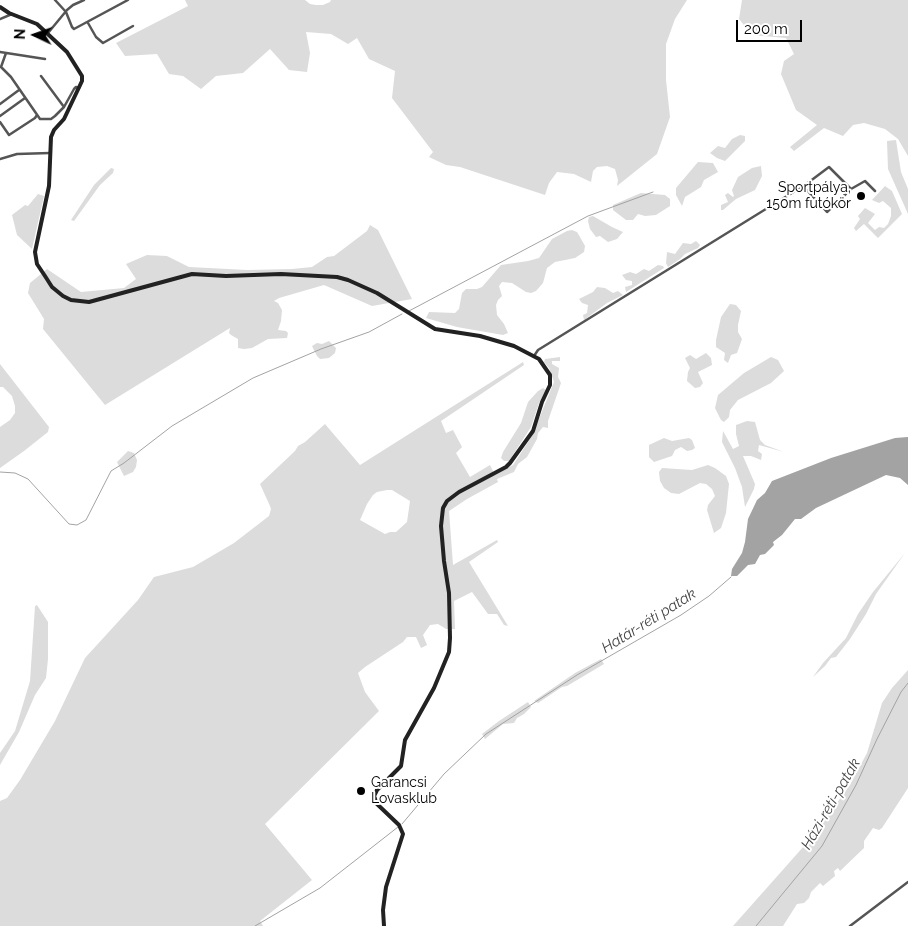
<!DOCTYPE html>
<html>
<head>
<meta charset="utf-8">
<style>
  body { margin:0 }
  #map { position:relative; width:908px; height:926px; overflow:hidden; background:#fff; font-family:Raleway,sans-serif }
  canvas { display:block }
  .north { position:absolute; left:10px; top:10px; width:50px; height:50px; -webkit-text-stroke:4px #fff; paint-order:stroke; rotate:273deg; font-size:14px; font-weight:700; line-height:20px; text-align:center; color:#000 }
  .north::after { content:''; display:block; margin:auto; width:18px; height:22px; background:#000; clip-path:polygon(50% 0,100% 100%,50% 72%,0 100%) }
  .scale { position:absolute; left:736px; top:20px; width:66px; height:22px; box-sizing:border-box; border:2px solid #000; border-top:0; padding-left:6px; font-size:15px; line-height:18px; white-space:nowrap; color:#000; -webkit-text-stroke:4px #fff; paint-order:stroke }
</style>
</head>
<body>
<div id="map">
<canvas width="908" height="926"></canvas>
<div class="north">N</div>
<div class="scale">200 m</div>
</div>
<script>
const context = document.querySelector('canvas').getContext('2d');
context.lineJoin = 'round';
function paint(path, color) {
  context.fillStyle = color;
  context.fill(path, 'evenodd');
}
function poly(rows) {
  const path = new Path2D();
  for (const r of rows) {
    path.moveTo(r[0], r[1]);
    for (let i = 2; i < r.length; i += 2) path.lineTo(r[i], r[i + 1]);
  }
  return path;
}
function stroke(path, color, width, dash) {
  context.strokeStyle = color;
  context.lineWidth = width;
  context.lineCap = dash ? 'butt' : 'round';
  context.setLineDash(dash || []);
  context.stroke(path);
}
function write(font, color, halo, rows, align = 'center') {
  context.font = font + ' Raleway,sans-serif';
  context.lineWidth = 4;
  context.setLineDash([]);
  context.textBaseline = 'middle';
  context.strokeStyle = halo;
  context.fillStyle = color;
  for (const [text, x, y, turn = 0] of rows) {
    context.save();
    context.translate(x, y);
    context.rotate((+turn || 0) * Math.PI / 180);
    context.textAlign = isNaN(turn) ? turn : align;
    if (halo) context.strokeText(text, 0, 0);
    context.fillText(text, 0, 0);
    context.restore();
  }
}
paint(poly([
  [185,0,305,0,310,4,316,5,323,5,330,2,331,0,687,0,675,19,666,44,666,80,670,117,657,154,617,186,618,180,615,169,607,166,597,167,593,171,591,182,574,174,557,172,549,183,545,195,460,167,446,165,429,157,433,152,392,98,395,71,369,59,357,38,348,44,331,34,306,32,310,53,307,72,289,70,270,49,243,73,216,76,201,89,183,76,169,74,157,54,125,56,116,43,188,6],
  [742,0,908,0,908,156,898,139,885,129,864,123,853,125,843,136,824,128,794,151,790,147,817,125,796,110,781,74,784,61,794,54,786,38,752,35,739,19],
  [740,135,745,136,745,141,725,161,717,158,710,153,718,146,725,148,732,139],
  [896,140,901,172,908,189,908,214,888,169,887,141],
  [698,162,713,163,718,172,704,180,701,187,685,197,682,206,676,195,676,188],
  [761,166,762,176,755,190,736,199,723,210,721,210,721,205,728,202,725,195,728,193,733,197,734,196,732,190,738,177,752,168],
  [111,168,114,169,113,173,100,185,74,221,71,220,94,185],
  [885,186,892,191,902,214,878,238,864,224,856,231,854,228,860,219,858,216,865,208,875,214,868,223,875,230,879,227,884,228,888,224,891,216,891,208,883,201,879,203,872,200],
  [641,193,665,195,670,199,670,206,656,215,645,216,638,214,633,220,626,220,613,210,613,205],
  [38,194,44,196,32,249,17,235,12,215,25,205,28,206],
  [593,216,612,227,623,232,617,239,608,242,600,236,596,237,590,229,588,221,589,217],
  [370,225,378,230,412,299,372,306,324,285,279,298,274,301,278,303,282,310,281,321,278,330,286,331,288,333,287,338,268,339,252,348,244,349,238,348,238,339,231,335,229,333,230,328,105,405,43,329,44,319,28,293,30,283,47,269,81,292,124,288,136,279,126,264,147,255,167,256,189,267,247,270,292,269,312,267,327,257,334,256,367,231],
  [572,230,577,232,580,237,585,246,584,252,575,258,555,262,547,268,543,283,536,291,531,293,526,292,512,283,502,282,499,286,502,296,498,300,496,305,497,315,504,324,508,333,503,335,457,327,426,318,429,312,455,313,459,309,462,293,466,289,477,289,482,287,501,265,528,261,539,258,552,239,567,231],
  [696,241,700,245,698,248,685,254,680,259,668,267,666,263,667,252,675,254,683,243,691,244],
  [658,265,663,266,664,268,626,292,625,287,632,285,632,281,626,280,622,275,630,272,636,274,644,269,649,271],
  [597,287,605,288,613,293,618,291,623,295,607,303,584,320,583,315,587,313,588,305,582,303,579,299,593,292],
  [730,304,736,305,741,311,738,325,738,332,742,339,737,353,731,355,728,363,724,360,725,353,716,347,716,340,721,317],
  [329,341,336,348,335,353,329,358,320,359,317,356,312,346,317,343,322,344],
  [706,353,711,358,712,365,698,372,703,383,700,387,695,388,687,381,688,372,690,368,685,358,690,355,696,359],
  [560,357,560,361,552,361,552,364,559,368,558,377,561,383,548,421,548,428,543,427,538,433,537,439,527,457,518,464,514,472,497,479,498,482,467,499,449,511,453,565,497,540,498,542,469,562,508,626,504,625,497,614,488,614,472,592,454,601,455,629,446,629,438,624,430,625,423,635,427,645,421,648,416,637,407,637,403,642,365,667,358,673,365,692,379,711,265,824,312,880,260,921,263,926,0,926,0,801,7,798,20,780,55,721,85,658,138,600,154,577,193,567,234,543,269,516,271,509,270,506,260,484,295,451,298,446,305,442,325,424,360,465,523,362,524,365,441,421,446,433,453,430,462,447,456,453,470,477,490,465,495,475,513,465,532,436,554,382,549,368,544,362,545,359],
  [387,490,392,490,410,501,407,522,396,532,390,532,385,534,360,520,367,504,373,495,377,492],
  [771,357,778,360,784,371,771,383,738,400,730,410,729,417,724,422,721,420,715,408,718,395,744,373],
  [0,364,49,427,48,432,24,451,0,468,0,427,10,420,15,413,15,406,12,396,3,387,0,387],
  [543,388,546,390,539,403,531,427,509,461,504,461,501,458,503,452,521,423,528,402,538,391],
  [747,421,755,422,760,440,765,445,784,452,759,445,758,451,762,454,761,460,751,456,743,456,755,484,754,489,745,507,742,487,735,468,722,442,723,431,733,449,739,446,736,434,736,425],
  [664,438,672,441,689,438,692,440,695,448,692,450,687,451,681,447,675,450,672,456,654,462,649,457,649,445],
  [128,451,134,453,137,460,136,467,133,472,124,476,117,462],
  [708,465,715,468,726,476,729,484,726,513,721,528,714,533,707,510,708,505,715,496,712,489,706,484,700,483,679,494,671,493,664,488,660,481,659,472,662,468,692,470],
  [905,553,876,594,866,614,850,639,836,657,831,658,825,666,813,677,823,663,846,638,858,614,873,592],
  [37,605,48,622,48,659,46,678,35,695,19,732,0,765,0,753,15,731,30,681,35,606],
  [601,659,604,664,567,686,562,687,538,703,534,701,575,673],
  [908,670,908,788,882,828,879,830,873,828,864,841,864,848,840,871,838,868,834,871,835,876,823,886,820,883,811,892,809,898,804,903,797,904,783,926,733,926,812,837,850,785,867,753,882,703,892,688],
  [528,702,531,707,524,714,517,718,514,723,503,724,485,739,482,734,499,721]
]), '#dcdcdc');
paint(poly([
  [908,437,908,485,900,478,886,475,816,508,801,519,795,519,782,535,773,542,774,545,765,554,760,555,755,564,748,565,737,576,731,576,732,569,742,553,745,542,748,519,757,500,765,493,772,481,831,458,895,438]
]), '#a3a3a3');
stroke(poly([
  [409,311,588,216,653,192],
  [0,472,15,473,28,479,69,524,77,525,86,520,111,471,124,463,172,426,253,378,321,349,369,332,402,314],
  [402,824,444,774,486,734,577,675,681,615,709,596,731,577],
  [255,926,320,888,398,827],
  [756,926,822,846,856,785,877,739,901,692,908,683]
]), '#a3a3a3', 1);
stroke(poly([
  [55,0,66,12,72,27,74,29,128,0],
  [0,19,12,14],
  [88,23,96,37,103,43,133,26],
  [48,33,67,10,73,5,84,0],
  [0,52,45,59],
  [6,53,1,67,11,77,40,119,51,119,55,116,64,107,74,89,76,87,79,88],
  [41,76,64,107],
  [0,104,19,90],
  [0,116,25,98],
  [0,122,9,135,35,118,37,115],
  [0,159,17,154,50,153],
  [851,189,865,181,875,191],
  [534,356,538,350,795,191,801,188,805,188,827,212,851,189,829,167,801,188],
  [850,926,908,882]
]), '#555', 2.5);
stroke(poly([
  [0,7,9,13,37,24,67,52,82,76,82,81,64,119,54,130,51,137,49,186,35,252,37,264,45,276,52,287,63,296,71,300,89,302,192,274,226,276,281,274,337,277,348,280,377,293,435,329,480,336,514,346,539,359,550,375,550,385,542,402,533,431,510,463,506,467,459,492,447,501,443,508,441,526,444,561,449,593,450,638,449,652,434,688,405,740,401,766,377,790,374,796,377,804,399,825,403,834,386,887,383,910,384,926]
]), '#222', 4);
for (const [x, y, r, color] of [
  [861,196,5,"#000"],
  [361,791,5,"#000"]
]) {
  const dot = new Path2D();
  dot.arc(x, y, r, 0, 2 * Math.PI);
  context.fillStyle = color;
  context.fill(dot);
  stroke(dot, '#fff', 2);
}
write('14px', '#000', '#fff', [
  ["Sportpálya,",851,188],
  ["150m futókör",851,204],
  ["Garancsi",371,783,"left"],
  ["Lovasklub",371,799,"left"]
], 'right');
write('italic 15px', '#444', '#fff', [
  ["Határ-réti patak",649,621,-32],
  ["Házi-réti-patak",831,804,-60]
]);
</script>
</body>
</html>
